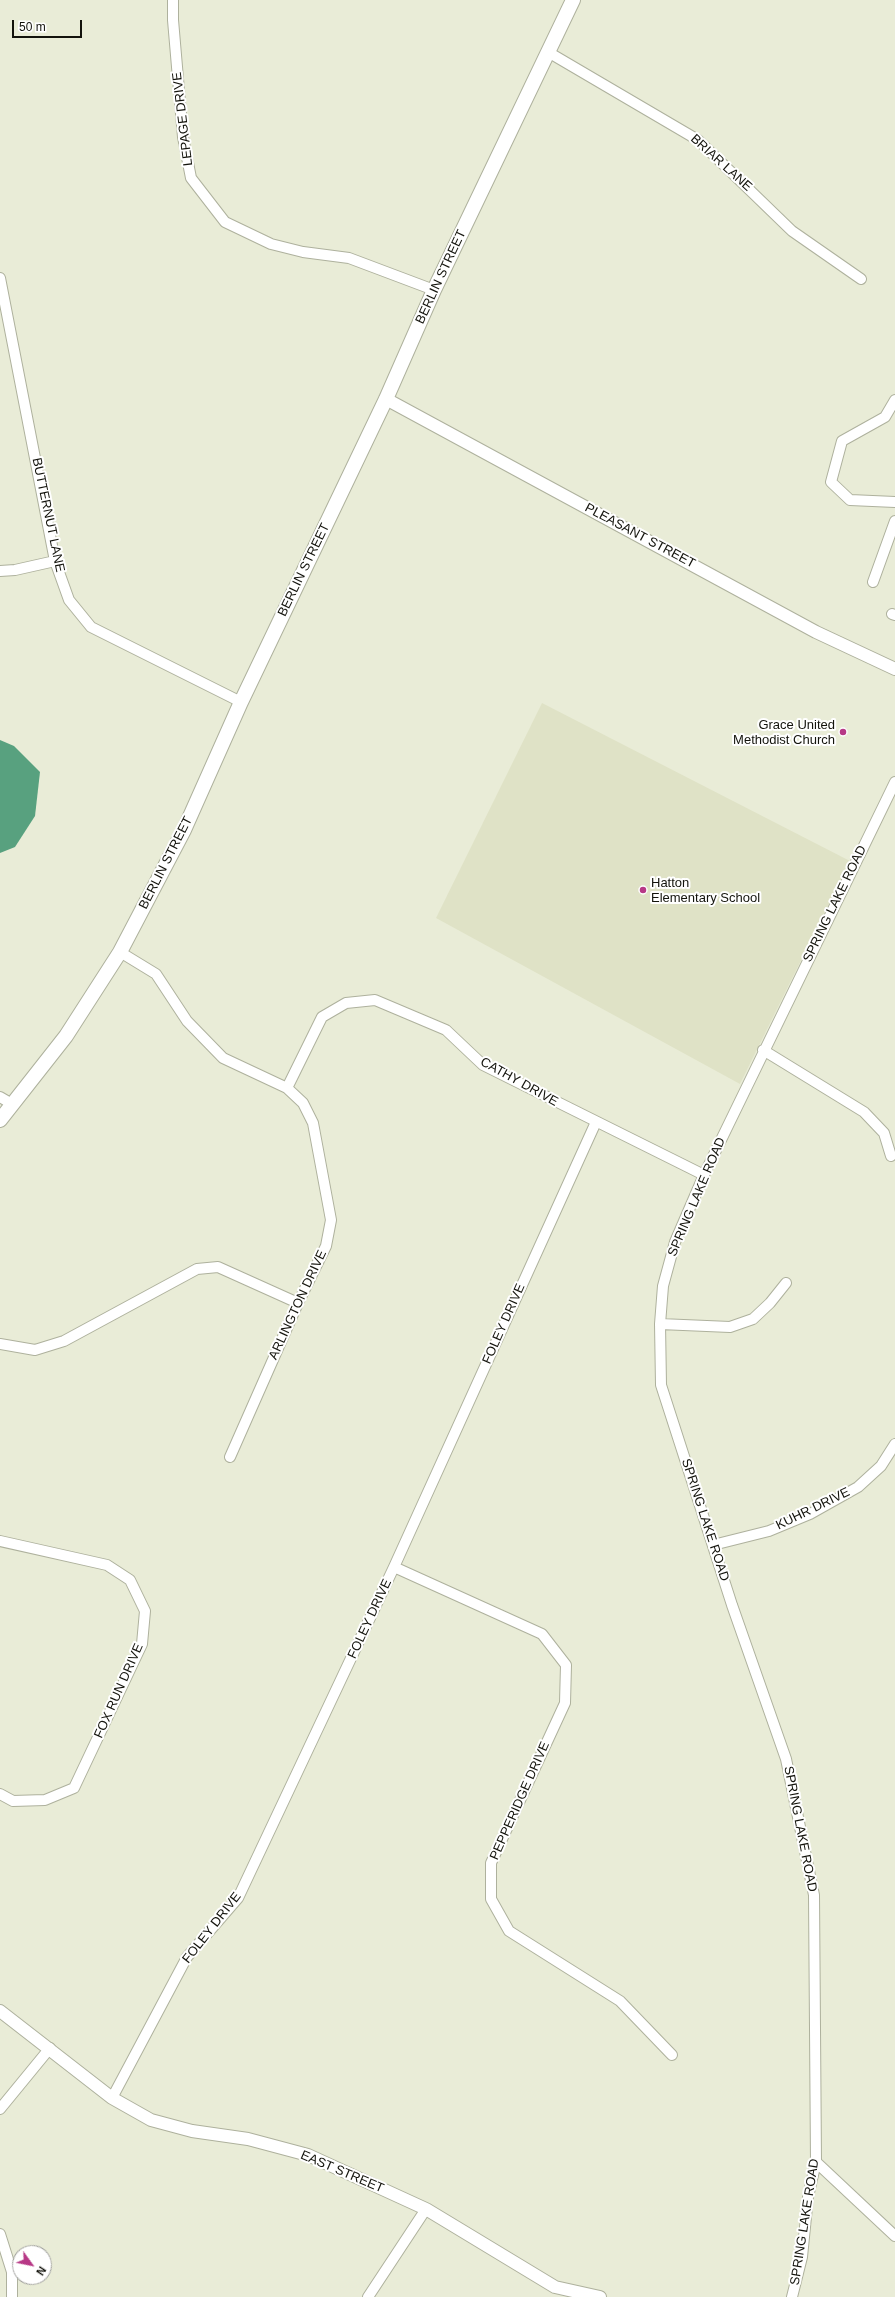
<!DOCTYPE html>
<html>
<head>
<meta charset="utf-8">
<style>
  body { margin:0 }
  #map { position:relative; width:895px; height:2297px; overflow:hidden; background:#e9ecd7; font-family:Arial,sans-serif }
  canvas { display:block }
  .north { position:absolute; left:12px; top:2245px; width:40px; height:40px; box-sizing:border-box; background:#fff; border:1px solid #a1a19e; border-radius:50%; rotate:123deg; font-size:11px; font-weight:700; line-height:16px; text-align:center; color:#13130c }
  .north::after { content:''; display:block; margin:auto; width:14px; height:18px; background:#b73886; clip-path:polygon(50% 0,100% 100%,50% 72%,0 100%) }
  .scale { position:absolute; left:12px; top:20px; width:70px; height:18px; box-sizing:border-box; border:2px solid #13130c; border-top:0; padding-left:5px; font-size:12px; line-height:14px; white-space:nowrap; color:#13130c; -webkit-text-stroke:3px #fff; paint-order:stroke }
</style>
</head>
<body>
<div id="map">
<canvas width="895" height="2297"></canvas>
<div class="north">N</div>
<div class="scale">50 m</div>
</div>
<script>
const context = document.querySelector('canvas').getContext('2d');
context.lineJoin = 'round';
function paint(path, color) {
  context.fillStyle = color;
  context.fill(path, 'evenodd');
}
function poly(rows) {
  const path = new Path2D();
  for (const r of rows) {
    path.moveTo(r[0], r[1]);
    for (let i = 2; i < r.length; i += 2) path.lineTo(r[i], r[i + 1]);
  }
  return path;
}
function stroke(path, color, width, dash) {
  context.strokeStyle = color;
  context.lineWidth = width;
  context.lineCap = dash ? 'butt' : 'round';
  context.setLineDash(dash || []);
  context.stroke(path);
}
function write(font, color, halo, rows, align = 'center') {
  context.font = font + ' Arial,sans-serif';
  context.lineWidth = 4;
  context.setLineDash([]);
  context.textBaseline = 'middle';
  context.strokeStyle = halo;
  context.fillStyle = color;
  for (const [text, x, y, turn = 0] of rows) {
    context.save();
    context.translate(x, y);
    context.rotate((+turn || 0) * Math.PI / 180);
    context.textAlign = isNaN(turn) ? turn : align;
    if (halo) context.strokeText(text, 0, 0);
    context.fillText(text, 0, 0);
    context.restore();
  }
}
paint(poly([
  [542,703,850,861,740,1084,436,918]
]), '#dfe2c6');
paint(poly([
  [0,740,14,746,40,772,35,816,15,847,0,853]
]), '#58a17f');
const minor = poly([
  [173,0,173,20,183,137,191,178,225,222,271,244,303,252,349,258,434,290],
  [548,52,698,140,792,231,861,279],
  [0,278,55,561,69,600,91,627,241,702],
  [895,400,885,417,842,441,831,482,850,500,895,502],
  [0,571,15,570,55,561],
  [873,582,895,521],
  [892,614,895,615],
  [120,952,156,974,187,1021,223,1058,287,1088,303,1103,313,1123,331,1220,326,1246,298,1303,230,1457],
  [763,1050,864,1112,884,1133,891,1156],
  [287,1088,322,1017,346,1003,375,1000,446,1030,483,1065,704,1175],
  [0,1097,12,1104],
  [660,1324,730,1327,753,1319,770,1303,786,1283],
  [0,1344,35,1350,64,1341,197,1269,218,1267,298,1303],
  [0,1541,107,1565,130,1580,145,1611,142,1644,74,1788,45,1800,13,1801,0,1794],
  [713,1545,769,1531,810,1514,858,1487,881,1466,895,1444],
  [394,1567,542,1634,566,1665,565,1703,491,1863,491,1899,509,1931,620,2001,672,2055],
  [112,2098,187,1957,238,1898,394,1567,596,1122],
  [0,2109,50,2048],
  [816,2162,895,2236],
  [0,2234,12,2272,12,2297],
  [368,2297,426,2209],
  [792,2297,802,2257,808,2197,816,2162,814,1895,786,1759,732,1605,661,1385,660,1324,663,1286,675,1242,704,1175,895,782]
]);
const tertiary = poly([
  [386,399,816,632,895,669],
  [0,2011,112,2098,151,2120,192,2131,248,2139,308,2155,426,2209,555,2287,600,2297]
]);
const secondary = poly([
  [0,1120,66,1036,120,952,184,830,241,702,386,399,434,290,573,0]
]);
stroke(minor, '#aeb19d', 12);
stroke(tertiary, '#aeb19d', 14);
stroke(secondary, '#aeb19d', 16);
stroke(minor, '#fff', 10);
stroke(tertiary, '#fff', 12);
stroke(secondary, '#fff', 14);
for (const [x, y, r, color] of [
  [843,732,4,"#b73886"],
  [643,890,4,"#b73886"]
]) {
  const dot = new Path2D();
  dot.arc(x, y, r, 0, 2 * Math.PI);
  context.fillStyle = color;
  context.fill(dot);
  stroke(dot, '#fff', 1.5);
}
write('13px', '#13130c', '#fff', [
  ["LEPAGE DRIVE",183,119,-97],
  ["BRIAR LANE",721,163,42],
  ["BERLIN STREET",441,277,-65],
  ["BUTTERNUT LANE",48,515,78],
  ["PLEASANT STREET",640,536,28],
  ["BERLIN STREET",304,570,-64],
  ["BERLIN STREET",166,863,-63],
  ["SPRING LAKE ROAD",835,904,-64],
  ["CATHY DRIVE",519,1082,29],
  ["SPRING LAKE ROAD",697,1197,-67],
  ["ARLINGTON DRIVE",298,1305,-65],
  ["FOLEY DRIVE",504,1324,-66],
  ["KUHR DRIVE",813,1509,-26],
  ["SPRING LAKE ROAD",705,1520,72],
  ["FOLEY DRIVE",370,1619,-65],
  ["FOX RUN DRIVE",119,1691,-66],
  ["PEPPERIDGE DRIVE",520,1801,-66],
  ["SPRING LAKE ROAD",800,1829,79],
  ["FOLEY DRIVE",212,1928,-52],
  ["EAST STREET",342,2172,23],
  ["SPRING LAKE ROAD",805,2222,-81]
]);
write('13px', '#13130c', '#fff', [
  ["Grace United",835,725],
  ["Methodist Church",835,740],
  ["Hatton",651,883,"left"],
  ["Elementary School",651,898,"left"]
], 'right');
</script>
</body>
</html>
